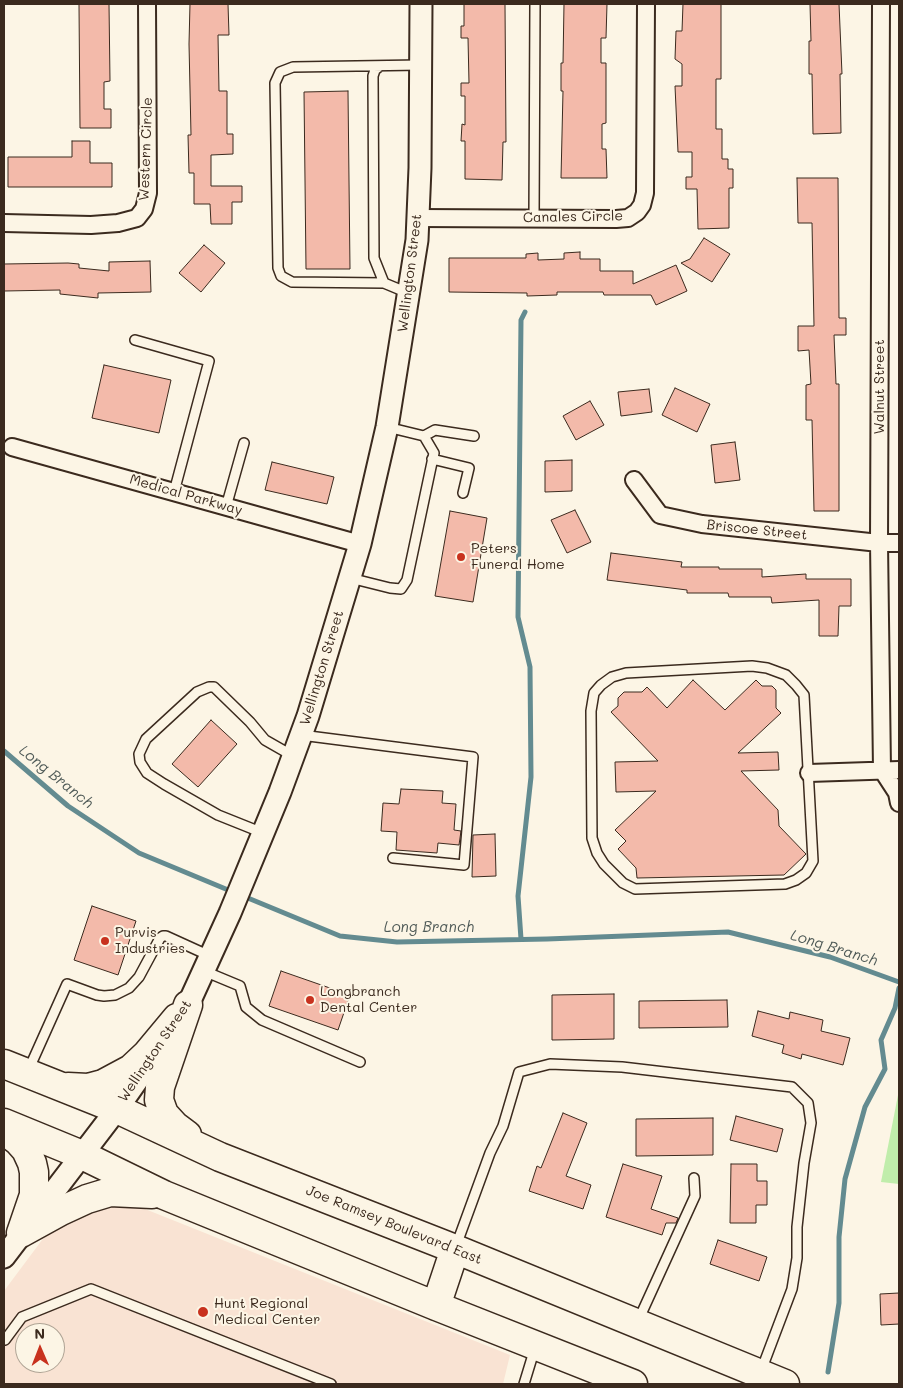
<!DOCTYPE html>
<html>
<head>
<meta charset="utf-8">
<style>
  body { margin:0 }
  #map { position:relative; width:903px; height:1388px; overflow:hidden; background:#fcf5e5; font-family:Mali,sans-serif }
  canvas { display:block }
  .frame { position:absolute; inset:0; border:5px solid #3b2a1e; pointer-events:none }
  .north { position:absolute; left:15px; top:1323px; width:50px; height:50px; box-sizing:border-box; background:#fcf5e5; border:1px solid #afa495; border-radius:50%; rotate:359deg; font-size:14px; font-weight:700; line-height:20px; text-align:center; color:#3b2a1e }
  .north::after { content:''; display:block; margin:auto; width:18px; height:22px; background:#c8321e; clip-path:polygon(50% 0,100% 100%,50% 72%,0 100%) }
</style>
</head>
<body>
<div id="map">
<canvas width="903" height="1388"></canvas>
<div class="frame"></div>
<div class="north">N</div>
</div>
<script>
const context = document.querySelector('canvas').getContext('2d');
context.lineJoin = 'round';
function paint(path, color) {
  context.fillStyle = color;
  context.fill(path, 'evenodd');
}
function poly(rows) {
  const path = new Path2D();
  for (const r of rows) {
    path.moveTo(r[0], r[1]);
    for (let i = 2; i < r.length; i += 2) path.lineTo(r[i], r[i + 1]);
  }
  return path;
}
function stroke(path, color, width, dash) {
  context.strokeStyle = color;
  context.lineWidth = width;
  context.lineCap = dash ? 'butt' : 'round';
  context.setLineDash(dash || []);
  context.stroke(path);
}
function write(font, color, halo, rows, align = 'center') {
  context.font = font + ' Mali,sans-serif';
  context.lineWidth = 4;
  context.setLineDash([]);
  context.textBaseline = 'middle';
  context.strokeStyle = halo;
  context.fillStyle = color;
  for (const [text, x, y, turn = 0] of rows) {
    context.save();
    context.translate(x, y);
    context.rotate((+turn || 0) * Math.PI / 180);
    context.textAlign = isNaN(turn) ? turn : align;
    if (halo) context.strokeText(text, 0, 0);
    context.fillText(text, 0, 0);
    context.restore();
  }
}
paint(poly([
  [125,1201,510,1355,503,1384,4,1384,4,1291,48,1232,59,1222],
  [25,1333,55,1333,55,1363,25,1363]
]), '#f9e3d3');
paint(poly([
  [899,1090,899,1184,881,1182]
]), '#c0edab');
stroke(poly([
  [4,751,68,806,139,853,233,892],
  [243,896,340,936,397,942,547,939,728,932,830,957,899,982],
  [521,939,518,896,531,777,530,667,518,617,521,320,525,312],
  [828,1372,839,1303,839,1237,845,1179,865,1107,885,1069,881,1040,895,1008,899,988]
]), '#638b90', 5);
const building = poly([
  [79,4,109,4,110,81,104,82,104,109,111,109,111,128,80,128,79,4],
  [190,4,228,4,229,35,218,35,219,91,227,91,227,134,233,134,233,154,211,155,211,186,242,186,242,202,232,202,232,224,211,224,210,204,194,204,194,173,189,173,188,135,191,135,189,44,190,4],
  [464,4,505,4,506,142,503,142,502,180,465,179,465,141,461,141,462,124,465,125,465,96,461,96,461,83,469,83,468,38,461,38,461,26,464,26,464,4],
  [564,4,607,4,606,38,601,38,601,63,606,63,606,123,602,124,602,149,606,149,607,178,561,178,563,91,561,91,561,63,563,63,564,4],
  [683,4,721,4,721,79,716,79,716,129,722,129,722,159,728,159,728,169,733,169,733,188,729,188,729,228,698,229,697,189,686,189,686,177,692,177,692,152,678,152,675,86,682,86,682,64,675,59,676,31,682,31,683,4],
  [810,4,839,4,842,74,840,74,841,133,813,134,812,74,809,74,809,41,811,41,810,4],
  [348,91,350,269,306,269,304,92,348,91],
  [72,141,90,141,90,163,112,163,112,187,8,187,8,157,72,157,72,141],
  [797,178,838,178,839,318,846,318,846,335,834,335,836,384,839,384,839,511,814,511,812,420,806,420,806,385,811,384,809,350,798,351,798,326,814,326,812,223,798,223,797,178],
  [704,238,730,254,712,282,681,263,690,259,704,238],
  [204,245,225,263,201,292,179,273,204,245],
  [580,252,580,259,600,259,600,271,633,271,633,284,676,265,687,291,656,305,651,295,604,295,603,292,557,292,557,295,527,296,527,293,449,292,449,258,526,258,526,254,538,253,538,260,564,259,564,253,580,252],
  [150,261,151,292,98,293,98,298,60,294,60,290,4,291,4,264,68,263,79,264,79,268,109,271,109,262,150,261],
  [104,365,171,380,159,433,92,418,104,365],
  [675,388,710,404,697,432,662,415,675,388],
  [649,389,652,412,621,416,618,392,649,389],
  [590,401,604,425,576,440,563,416,590,401],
  [735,442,740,480,715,483,711,445,735,442],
  [572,460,572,491,545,492,545,461,572,460],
  [272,462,334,477,327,504,265,490,272,462],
  [575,510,591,542,567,553,551,520,575,510],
  [450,511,487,518,473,602,435,596,450,511],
  [611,553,682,562,681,567,719,567,719,569,762,569,762,577,806,574,806,579,851,579,851,606,839,606,838,636,819,636,819,600,772,603,771,597,729,597,728,593,687,593,687,590,607,580,611,553],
  [693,680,725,710,756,680,762,686,772,686,776,690,776,708,781,713,738,753,778,752,779,770,741,771,778,810,779,826,806,854,784,875,637,878,636,868,618,849,626,841,615,830,656,791,616,792,615,762,658,761,611,712,618,706,618,698,624,692,642,692,647,687,667,708,693,680],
  [211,720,237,744,198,787,172,764,211,720],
  [401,789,443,791,442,803,456,804,454,830,461,831,459,845,438,843,437,853,396,850,397,832,381,831,383,803,399,804,401,789],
  [495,834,496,876,472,877,473,835,495,834],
  [92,906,136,921,118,975,74,960,92,906],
  [281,971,350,995,338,1030,269,1006,281,971],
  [614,994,614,1039,552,1040,552,995,614,994],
  [727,1000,728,1027,639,1028,639,1001,727,1000],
  [758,1011,789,1019,790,1012,823,1020,821,1031,850,1038,843,1065,802,1054,801,1059,782,1053,784,1045,752,1036,758,1011],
  [563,1113,587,1123,566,1176,591,1185,583,1209,529,1191,537,1166,541,1168,563,1113],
  [736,1116,783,1129,777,1152,730,1140,736,1116],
  [713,1118,713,1155,636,1156,636,1119,713,1118],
  [623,1164,662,1176,651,1209,678,1218,676,1223,666,1223,662,1235,606,1217,623,1164],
  [731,1164,757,1164,757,1181,767,1181,767,1205,756,1205,756,1223,730,1223,731,1164],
  [718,1240,767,1257,759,1281,710,1264,718,1240],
  [899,1293,899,1324,881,1325,880,1294,899,1293]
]);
paint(building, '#f3baaa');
stroke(building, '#3b2a1e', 1);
const service = poly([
  [380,66,375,70,373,76,374,258,384,283],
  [534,218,535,4],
  [408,293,384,283,292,282,281,276,278,268,275,83,280,72,293,67,420,65],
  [135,340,209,361,174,492],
  [424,436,435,430,474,436],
  [432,459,469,468,463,493],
  [226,507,244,443],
  [350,578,390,588,401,589,407,580,434,453,424,436,387,427],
  [752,666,767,668,786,675,796,685,804,695,813,861,806,873,796,880,785,884,635,889,623,883,604,864,597,853,592,838,591,711,594,693,601,685,612,677,626,673,752,666],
  [301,735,473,757,464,865,393,858],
  [263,833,218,815,164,784,147,773,140,762,139,754,146,739,197,692,209,687,214,687,250,722,265,740,293,756],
  [204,971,240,986,246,1007,262,1020,360,1062],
  [28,1071,67,984,97,995,104,996,115,995,129,988,139,977,160,938,163,936,166,936,210,956],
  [456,1246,490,1153,503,1126,519,1072,550,1064,622,1067,792,1087,808,1103,811,1123,804,1163,797,1227,797,1258,792,1289,761,1371],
  [638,1321,695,1196,694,1178],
  [5,1340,22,1317,91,1289,331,1384],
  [524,1384,535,1348]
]);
const minor = poly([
  [881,4,879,543,882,770,897,793,899,803],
  [418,218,616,219,628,218,637,212,642,205,645,193,646,4],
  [4,223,91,225,118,223,137,218,144,209,148,193,147,4],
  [12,447,360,544],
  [634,480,660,515,702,524,879,543,899,543],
  [809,773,899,770]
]);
const tertiary = poly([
  [180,1017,188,1005,230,913,280,792,308,716,360,544,387,427,417,240,420,168,421,4],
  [4,1257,117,1109,152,1059]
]);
const trunk = poly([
  [4,1064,117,1109,220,1157,455,1249,785,1384],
  [68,1087,88,1088,103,1084,131,1069,147,1054,177,1018],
  [4,1123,82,1155,164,1195,436,1306,633,1384],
  [4,1130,18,1141,26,1150,32,1163,34,1172,34,1195,21,1233],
  [187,1135,175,1126,164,1114,159,1100,160,1087,188,1005],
  [21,1233,61,1211,87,1199,110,1192,152,1194],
  [436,1306,455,1249]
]);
stroke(service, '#3b2a1e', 12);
stroke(minor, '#3b2a1e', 20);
stroke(tertiary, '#3b2a1e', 25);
stroke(trunk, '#3b2a1e', 31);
stroke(service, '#fcf5e5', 9);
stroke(minor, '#fcf5e5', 16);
stroke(tertiary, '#fcf5e5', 21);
stroke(trunk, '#fcf5e5', 28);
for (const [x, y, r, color] of [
  [461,557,5,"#c8321e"],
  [105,941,5,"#c8321e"],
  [310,1000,5,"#c8321e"],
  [203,1312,6,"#c8321e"]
]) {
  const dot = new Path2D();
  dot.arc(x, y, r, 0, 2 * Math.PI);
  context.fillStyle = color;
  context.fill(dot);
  stroke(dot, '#fcf5e5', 2);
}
write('14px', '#3b2a1e', '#fcf5e5', [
  ["Western Circle",146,149,-88],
  ["Canales Circle",573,217,-1],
  ["Wellington Street",410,273,-83],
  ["Walnut Street",880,387,-90],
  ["Medical Parkway",186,495,16],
  ["Briscoe Street",757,530,6],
  ["Wellington Street",322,668,-73],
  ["Wellington Street",155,1051,-56],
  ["Joe Ramsey Boulevard East",394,1225,22]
]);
write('14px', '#3b2a1e', '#fcf5e5', [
  ["Peters",471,549],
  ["Funeral Home",471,565],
  ["Purvis",115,933],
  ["Industries",115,949],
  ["Longbranch",320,992],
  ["Dental Center",320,1008],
  ["Hunt Regional",214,1304],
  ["Medical Center",214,1320]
], 'left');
write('italic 15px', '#4f5a57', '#fcf5e5', [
  ["Long Branch",56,777,39],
  ["Long Branch",429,927],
  ["Long Branch",834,948,17]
]);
</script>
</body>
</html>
